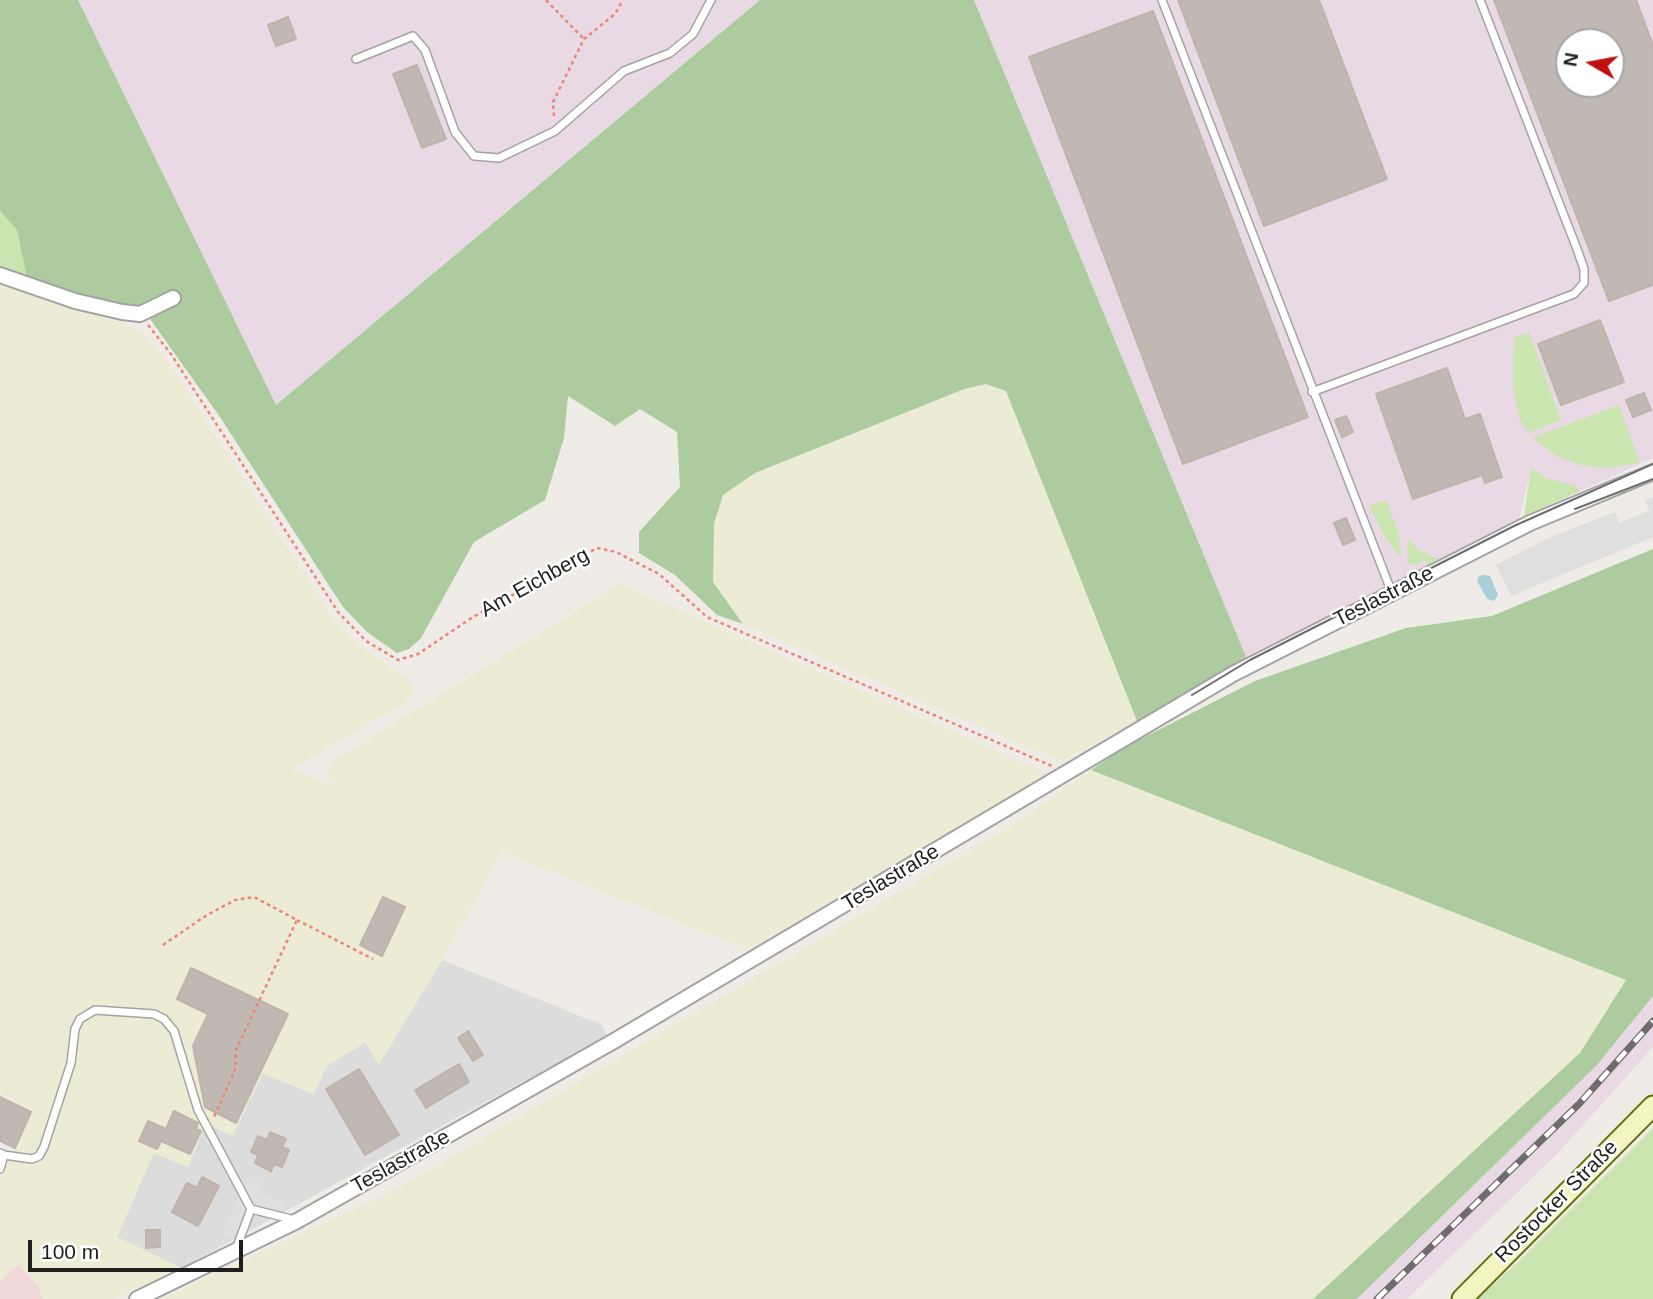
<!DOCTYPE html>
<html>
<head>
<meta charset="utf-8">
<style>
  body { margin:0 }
  #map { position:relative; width:1653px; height:1299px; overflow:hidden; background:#efece7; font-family:Arial,sans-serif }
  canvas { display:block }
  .north { position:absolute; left:1555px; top:28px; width:70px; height:70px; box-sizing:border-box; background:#fff; border:2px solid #a5a5a5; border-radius:50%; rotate:280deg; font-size:19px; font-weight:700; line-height:28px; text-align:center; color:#1f1f1f }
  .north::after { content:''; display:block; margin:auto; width:24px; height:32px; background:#bf0f10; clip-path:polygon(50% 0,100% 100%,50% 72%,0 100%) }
  .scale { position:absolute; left:28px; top:1240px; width:215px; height:32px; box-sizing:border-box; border:4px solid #1f1f1f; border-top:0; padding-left:9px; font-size:21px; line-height:24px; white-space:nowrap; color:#1f1f1f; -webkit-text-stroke:5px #fff; paint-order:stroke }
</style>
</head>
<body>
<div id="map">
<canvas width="1653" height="1299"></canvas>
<div class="north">N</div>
<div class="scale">100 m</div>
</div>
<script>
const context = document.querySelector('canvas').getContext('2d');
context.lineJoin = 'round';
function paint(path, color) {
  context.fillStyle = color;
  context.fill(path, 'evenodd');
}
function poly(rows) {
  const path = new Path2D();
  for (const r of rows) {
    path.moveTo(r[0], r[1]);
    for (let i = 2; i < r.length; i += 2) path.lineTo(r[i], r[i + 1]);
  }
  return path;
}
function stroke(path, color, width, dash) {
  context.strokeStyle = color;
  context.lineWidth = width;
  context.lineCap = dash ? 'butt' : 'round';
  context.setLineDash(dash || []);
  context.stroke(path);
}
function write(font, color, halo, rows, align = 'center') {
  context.font = font + ' Arial,sans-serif';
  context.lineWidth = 5;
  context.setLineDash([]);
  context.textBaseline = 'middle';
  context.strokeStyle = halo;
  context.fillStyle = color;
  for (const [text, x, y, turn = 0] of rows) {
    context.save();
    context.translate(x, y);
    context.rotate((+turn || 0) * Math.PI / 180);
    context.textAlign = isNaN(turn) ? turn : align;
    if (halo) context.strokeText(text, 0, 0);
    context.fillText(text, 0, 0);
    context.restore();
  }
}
paint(poly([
  [442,960,602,1025,607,1036,181,1268,117,1237,154,1152,206,1123,233,1135,263,1073,313,1094,327,1066,366,1042,379,1064]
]), '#dddcdc');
paint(poly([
  [19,1264,39,1288,43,1299,0,1299,0,1281]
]), '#efd8d7');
paint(poly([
  [78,0,760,0,276,405],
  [974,0,1653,0,1653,458,1581,491,1574,485,1546,478,1531,468,1519,520,1246,657],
  [1569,42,1611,42,1611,84,1569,84],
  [1653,996,1653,1047,1557,1154,1407,1299,1357,1299,1597,1065]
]), '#e8d9e5');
paint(poly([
  [0,282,34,297,133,327,147,337,166,359,331,616,361,646,410,681,415,691,408,701,291,769,332,785,326,771,335,760,620,584,1049,774,748,949,502,852,442,960,379,1065,365,1042,327,1066,313,1094,263,1073,232,1136,206,1123,188,1167,154,1153,117,1237,181,1268,114,1299,43,1299,39,1288,19,1264,0,1281,0,1179,33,1111,0,1093],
  [986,384,1006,391,1137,721,1061,761,743,624,713,582,714,524,723,495,755,473,964,389],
  [1091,770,1626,980,1580,1053,1313,1299,161,1299,392,1192,1013,825]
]), '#ebecd3');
paint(poly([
  [0,211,17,230,27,279,0,270],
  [1529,332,1561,420,1528,433,1519,418,1513,385,1514,338],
  [1619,405,1640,463,1606,468,1579,465,1555,455,1532,438],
  [1531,467,1546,478,1574,485,1581,491,1524,516],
  [1386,500,1399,534,1401,558,1383,534,1369,506],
  [1408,539,1421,551,1439,560,1429,565,1424,559,1417,565,1407,563],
  [1653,1128,1653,1299,1477,1299,1516,1264]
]), '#cbe5b1');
paint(poly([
  [0,0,78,0,276,405,760,0,974,0,1246,657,1137,721,1006,391,986,384,964,389,755,473,723,495,714,524,713,582,743,624,717,615,675,575,639,553,639,532,680,487,677,432,640,409,615,426,568,396,564,438,545,500,474,542,421,638,409,649,397,653,367,632,343,607,220,417,140,305,120,305,77,296,27,279,17,230,0,211],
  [1653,549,1653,996,1597,1065,1357,1299,1313,1299,1580,1053,1626,980,1091,770,1125,747,1255,681,1406,628,1492,616]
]), '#accb9e');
paint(poly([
  [1653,497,1653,537,1511,596,1496,565,1548,538,1615,512,1619,523,1649,511,1645,500],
  [253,1177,261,1180,257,1192,286,1204,221,1239,240,1195]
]), '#dfdfdf');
paint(poly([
  [1484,575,1490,576,1498,595,1494,601,1487,599,1477,581,1479,576]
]), '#aacfd9');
const building = poly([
  [1178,0,1319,0,1387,179,1264,226,1178,0],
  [1494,0,1636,0,1653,45,1653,285,1609,301,1494,0],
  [1569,42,1611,42,1611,84,1569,84,1569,42],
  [1153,11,1308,417,1183,464,1029,57,1153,11],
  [288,17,296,39,276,46,268,25,288,17],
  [417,65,446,139,422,148,393,74,417,65],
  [1600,320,1624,382,1561,405,1538,344,1600,320],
  [1447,368,1465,419,1480,414,1502,477,1485,483,1482,475,1413,499,1376,394,1447,368],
  [1644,393,1651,410,1633,417,1626,400,1644,393],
  [1346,416,1353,432,1342,437,1335,420,1346,416],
  [1346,518,1355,540,1343,545,1334,523,1346,518],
  [383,897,405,907,382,956,360,945,383,897],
  [191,968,288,1014,236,1123,205,1107,193,1046,208,1014,177,999,191,968],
  [468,1031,483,1055,473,1061,458,1038,468,1031],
  [459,1064,469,1082,426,1108,415,1090,459,1064],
  [359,1069,399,1135,365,1155,326,1089,359,1069],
  [0,1097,31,1112,15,1148,0,1141,0,1097],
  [174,1111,198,1123,196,1129,201,1131,190,1154,161,1141,157,1149,139,1141,148,1121,166,1129,174,1111],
  [270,1132,286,1139,282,1147,289,1150,282,1167,274,1164,271,1171,255,1163,258,1155,251,1152,258,1136,267,1140,270,1132],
  [202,1177,219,1186,198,1226,172,1212,187,1183,197,1188,202,1177],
  [146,1230,160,1230,160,1247,146,1248,146,1230]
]);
paint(building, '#c0b8b3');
stroke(building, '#c0b3aa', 2);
const service = poly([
  [1162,0,1392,593],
  [356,59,413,36,425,50,455,132,474,156,499,158,555,131,624,71,670,53,693,34,711,0],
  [1312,392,1574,294,1584,283,1584,269,1577,249,1480,0],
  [0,1153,4,1155,0,1169],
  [4,1155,32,1159,39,1156,44,1147,71,1063,75,1029,80,1019,95,1010,154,1014,164,1019,174,1031,198,1110,251,1209,236,1249],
  [251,1209,295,1220]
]);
const minor = poly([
  [0,275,75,301,122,312,140,314,173,298],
  [137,1299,297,1221,614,1041,1233,674,1530,523,1653,472]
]);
const secondary = poly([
  [1462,1299,1653,1106]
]);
stroke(service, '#a3a3a3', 10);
stroke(minor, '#a3a3a3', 18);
stroke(secondary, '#656f0d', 23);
stroke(poly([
  [546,0,584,39],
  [554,116,553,102,584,39,615,14,623,0],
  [148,325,171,354,338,612,366,641,398,660,418,654,473,617,597,548,616,552,659,574,707,617,1052,766],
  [297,920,373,959],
  [163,945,207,915,235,900,254,897,297,920,236,1050,235,1070,214,1117]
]), '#ef8378', 2.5, [3.5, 3.5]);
stroke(service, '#fff', 7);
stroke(minor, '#fff', 14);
stroke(secondary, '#f2f5bf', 19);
stroke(poly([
  [1575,509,1653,479],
  [1192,695,1250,660,1514,526,1653,464]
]), '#6d6d6d', 2);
const rail = poly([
  [1377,1299,1579,1104,1653,1021]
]);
stroke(rail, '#6d6d6d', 7);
stroke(rail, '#fff', 4.5, [13]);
write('21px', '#1f1f1f', '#fff', [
  ["Am Eichberg",535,583,-29],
  ["Teslastraße",1384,597,-27],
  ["Teslastraße",891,878,-31],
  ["Teslastraße",401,1162,-29],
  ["Rostocker Straße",1557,1202,-45]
]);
</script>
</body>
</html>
